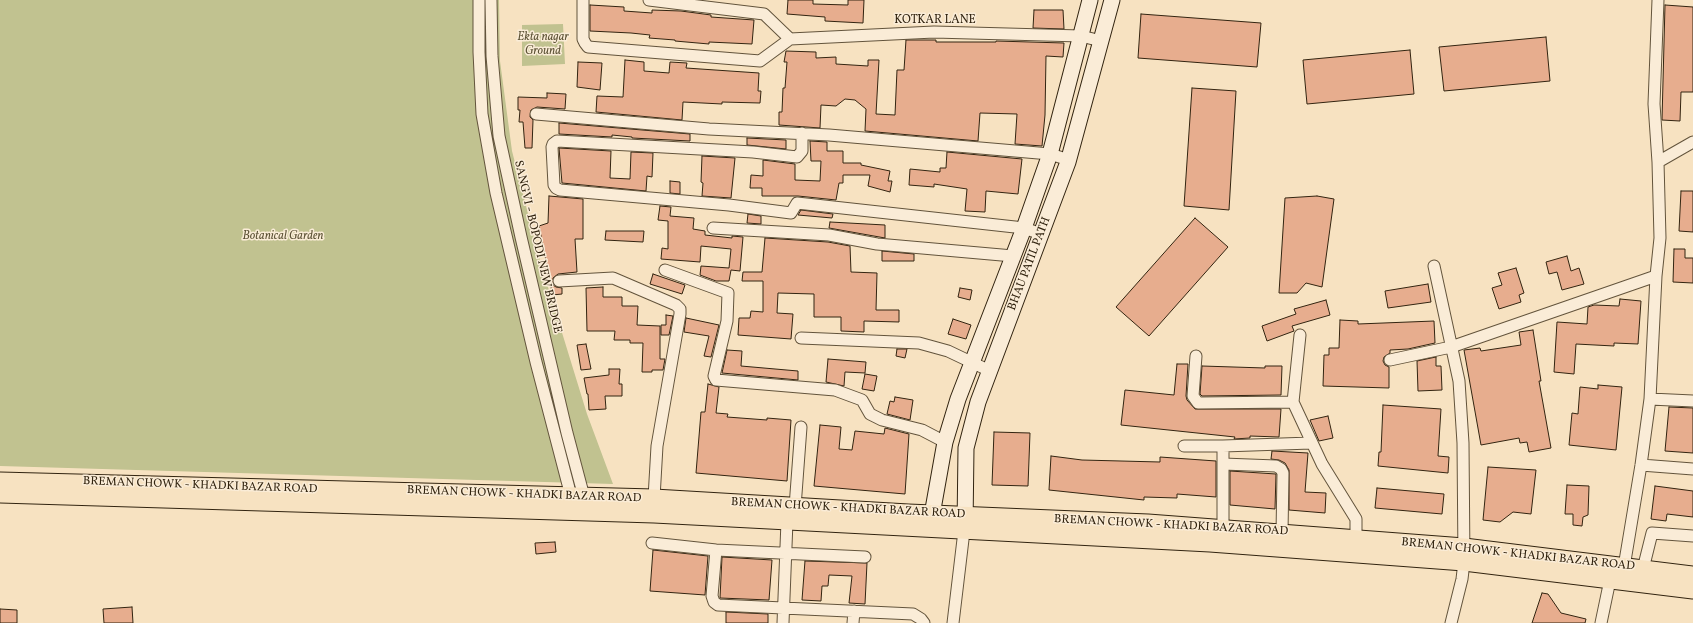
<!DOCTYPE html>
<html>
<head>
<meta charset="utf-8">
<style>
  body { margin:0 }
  canvas { display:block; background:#f7e2c1 }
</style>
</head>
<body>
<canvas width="1693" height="623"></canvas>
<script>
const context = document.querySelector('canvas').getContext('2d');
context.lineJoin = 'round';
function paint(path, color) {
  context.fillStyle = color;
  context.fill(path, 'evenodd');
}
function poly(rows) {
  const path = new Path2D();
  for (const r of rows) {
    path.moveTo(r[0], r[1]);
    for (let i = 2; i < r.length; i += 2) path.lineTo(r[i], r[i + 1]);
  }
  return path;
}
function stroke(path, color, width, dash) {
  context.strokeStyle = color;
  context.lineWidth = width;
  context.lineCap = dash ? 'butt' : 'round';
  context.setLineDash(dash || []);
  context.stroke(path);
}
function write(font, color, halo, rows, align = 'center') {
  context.font = font + ' Vollkorn,serif';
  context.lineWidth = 3;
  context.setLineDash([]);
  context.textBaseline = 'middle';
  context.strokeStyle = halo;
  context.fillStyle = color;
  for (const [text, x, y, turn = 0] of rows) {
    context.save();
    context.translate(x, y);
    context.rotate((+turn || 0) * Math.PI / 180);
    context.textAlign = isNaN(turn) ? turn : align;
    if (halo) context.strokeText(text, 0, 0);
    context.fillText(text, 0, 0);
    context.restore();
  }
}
paint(poly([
  [0,0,499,0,500,61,512,151,540,261,587,414,613,484,0,466],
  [563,24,565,64,522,66,522,25]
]), '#c1c290');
const building = poly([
  [788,0,813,0,813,4,848,5,848,0,864,0,863,23,825,21,825,17,787,14,788,0],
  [590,5,624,7,624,11,652,13,652,10,681,11,711,15,711,17,754,20,752,44,709,42,709,44,675,41,675,40,649,38,650,35,631,33,590,31,590,5],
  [1665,5,1693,7,1693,92,1681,92,1680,121,1662,120,1665,5],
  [1034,10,1063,10,1064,29,1033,28,1034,10],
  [1141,14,1261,23,1257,67,1138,58,1141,14],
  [1546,37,1550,81,1444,91,1439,47,1546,37],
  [906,40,936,40,936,42,996,42,996,41,1064,43,1063,57,1046,56,1045,115,1042,146,1015,144,1017,114,980,113,978,141,865,131,866,109,855,100,845,99,836,106,821,105,820,128,779,125,779,112,782,112,783,88,785,88,787,62,784,62,786,51,816,52,816,58,836,57,836,64,868,66,868,60,879,60,876,114,895,115,897,70,904,70,906,40],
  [1410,50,1414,94,1307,104,1303,60,1410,50],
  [625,60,644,62,644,71,669,73,670,62,687,63,686,68,759,73,758,91,761,91,760,103,722,102,722,104,683,102,682,120,596,112,597,96,623,97,625,60],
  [578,62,602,63,600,90,577,87,578,62],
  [1192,88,1236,91,1229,210,1184,206,1192,88],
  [547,93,566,94,565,109,537,107,531,110,530,117,533,120,532,148,525,148,523,122,519,122,520,110,518,110,518,97,547,98,547,93],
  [559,123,690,134,690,141,632,138,632,137,612,135,612,137,559,134,559,123],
  [747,138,786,140,786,149,747,145,747,138],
  [810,141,827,142,827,151,843,151,843,163,861,163,861,165,890,171,888,181,892,181,890,192,868,186,870,175,843,175,843,183,839,183,836,200,798,196,762,196,762,188,750,188,751,175,763,176,763,160,795,164,795,180,820,181,821,161,811,161,810,141],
  [559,148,611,151,610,178,630,179,631,152,653,153,652,177,647,176,646,191,562,183,559,148],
  [947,152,1022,159,1018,194,986,191,985,212,965,211,967,189,934,184,934,187,909,185,910,169,940,172,940,168,946,168,947,152],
  [702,156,735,158,731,198,702,196,703,183,701,182,702,156],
  [670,181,680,182,680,194,670,193,670,181],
  [1681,191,1693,191,1693,232,1679,231,1681,191],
  [549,196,583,199,583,239,575,239,577,272,558,274,553,278,553,285,556,287,562,288,562,294,552,295,550,275,546,275,545,266,547,266,539,226,548,223,549,196],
  [1317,196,1334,199,1322,287,1306,283,1297,293,1279,293,1285,198,1317,196],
  [660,206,671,207,670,216,694,218,693,229,705,231,705,235,732,238,732,236,743,237,740,271,731,270,729,281,716,281,700,275,701,266,729,268,731,249,701,246,700,262,661,259,662,248,668,249,668,221,658,220,660,206],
  [801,210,833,214,832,218,798,215,801,210],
  [748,214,761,216,761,224,747,223,748,214],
  [1195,218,1228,247,1149,336,1116,307,1195,218],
  [830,222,885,225,885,238,829,228,830,222],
  [606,231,644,231,643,242,605,240,606,231],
  [765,238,828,242,850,246,851,272,877,273,876,310,899,310,899,322,864,321,864,332,841,331,841,317,814,317,814,294,778,293,777,313,793,314,791,339,738,335,739,318,750,318,751,311,763,312,763,281,742,281,743,272,762,272,765,238],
  [1674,249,1685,249,1685,258,1693,258,1693,283,1673,282,1674,249],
  [882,251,914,254,914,261,882,261,882,251],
  [1567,256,1571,271,1579,268,1584,284,1562,290,1557,272,1549,274,1546,262,1567,256],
  [1516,268,1524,293,1519,295,1521,302,1499,309,1492,288,1502,285,1498,273,1516,268],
  [653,274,685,285,682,294,650,284,653,274],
  [1428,284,1431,302,1388,308,1385,291,1428,284],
  [603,287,603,297,622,297,622,306,638,306,637,325,660,326,660,359,665,359,663,370,652,370,652,372,642,372,643,343,630,343,630,340,614,340,615,331,587,331,586,288,603,287],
  [960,288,972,290,970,300,958,297,960,288],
  [1620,299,1641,301,1638,344,1614,343,1614,346,1576,344,1574,374,1554,372,1557,322,1587,324,1588,307,1594,305,1619,306,1620,299],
  [1326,300,1330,315,1292,326,1294,331,1267,341,1262,326,1296,314,1294,309,1326,300],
  [666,315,673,316,669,335,661,335,661,325,666,325,666,315],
  [686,318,719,325,711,357,704,356,709,336,684,332,686,318],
  [953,319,971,325,966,339,948,334,953,319],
  [1340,320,1358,321,1358,324,1434,321,1435,343,1408,349,1390,350,1390,353,1384,357,1383,361,1385,365,1389,367,1389,388,1323,386,1324,355,1329,355,1329,348,1339,348,1340,320],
  [1533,330,1541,381,1539,381,1551,448,1529,452,1527,442,1520,443,1519,438,1481,445,1464,350,1480,348,1481,351,1521,345,1519,332,1533,330],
  [586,344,591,369,581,370,577,345,586,344],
  [897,349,907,349,905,358,896,356,897,349],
  [727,350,742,351,741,366,798,371,798,380,722,373,727,350],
  [1436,357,1436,366,1441,366,1442,390,1418,391,1417,361,1436,357],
  [828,359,866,362,865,373,845,372,844,386,826,382,828,359],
  [1177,364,1188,364,1186,396,1187,400,1195,409,1281,409,1279,437,1250,436,1250,438,1234,439,1235,437,1121,425,1125,390,1174,395,1177,364],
  [1202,366,1265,368,1265,366,1282,366,1281,395,1202,396,1200,394,1202,366],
  [609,369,620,369,619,384,622,384,622,396,605,396,606,409,589,410,588,394,587,394,584,378,609,375,609,369],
  [865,374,877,376,874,391,862,389,865,374],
  [708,384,719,387,716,413,728,414,727,417,767,420,767,418,791,420,787,481,696,473,701,412,705,412,708,384],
  [1598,385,1622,387,1616,450,1569,445,1572,413,1578,414,1580,387,1598,389,1598,385],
  [895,397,913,400,910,420,887,414,890,401,894,402,895,397],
  [1383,405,1441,409,1438,456,1449,457,1448,473,1378,466,1379,452,1381,452,1383,405],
  [1669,407,1693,408,1693,453,1665,451,1669,407],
  [1328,416,1333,438,1319,441,1310,420,1328,416],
  [820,425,841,427,839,449,852,450,855,431,884,434,885,428,909,434,905,494,814,486,820,425],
  [994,432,1030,433,1028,486,992,485,994,432],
  [1272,451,1308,453,1305,492,1326,493,1325,513,1289,510,1289,470,1285,463,1279,460,1271,459,1272,451],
  [1051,456,1082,460,1160,462,1160,457,1216,461,1216,497,1177,494,1177,498,1144,497,1144,500,1049,490,1051,456],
  [1488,467,1536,470,1531,514,1513,512,1500,522,1483,520,1488,467],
  [1230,471,1276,474,1275,509,1230,505,1230,471],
  [1567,485,1589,486,1588,515,1583,517,1582,526,1573,525,1573,514,1565,514,1567,485],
  [1655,486,1693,491,1693,517,1667,514,1666,521,1651,519,1655,486],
  [1377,488,1444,494,1442,514,1375,508,1377,488],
  [555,542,556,552,536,554,535,543,555,542],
  [653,550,708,556,705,595,650,591,653,550],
  [722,557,772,560,769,600,720,598,722,557],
  [805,561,867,563,865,604,849,603,852,576,829,575,828,586,822,586,821,601,802,600,805,561],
  [1542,593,1548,594,1561,613,1586,619,1585,623,1532,623,1542,593],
  [132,607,133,623,104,623,103,609,132,607],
  [0,609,17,610,17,623,0,623,0,609],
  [726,612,768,614,768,623,726,623,726,612]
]);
paint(building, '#e7ad8e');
stroke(building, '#322410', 1);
const street = poly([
  [479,0,479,52,482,114,496,193,536,362,571,496],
  [491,0,492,56,499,136,521,237,567,433,584,497],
  [583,0,583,39,585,43,588,47,760,61,790,39,934,32,1081,36,1101,41],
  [649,0,764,14,790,39],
  [536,114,709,129,829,135,1050,154,1069,160],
  [802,133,802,151,797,157,753,152,557,141,553,144,552,147,554,185,556,188,560,190,729,205,791,213,797,203,1024,228,1041,234],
  [1658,162,1693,142],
  [713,228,829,235,877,244,1013,256],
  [1434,266,1459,381,1463,443,1464,562,1462,579,1451,623],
  [665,270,728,293,727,321,714,376,716,380,835,390,862,400,870,414,882,420,922,430,945,442],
  [559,281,613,278,676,305,680,309,680,314,657,446,654,498],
  [1300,335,1293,402,1322,464,1356,519,1356,539],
  [801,338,919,343,948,351,990,371],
  [1196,356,1193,396,1198,403,1293,402],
  [1390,360,1451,347,1656,276],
  [1650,399,1693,401],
  [1184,446,1223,446,1311,443],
  [1223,446,1223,529],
  [1223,464,1276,466,1281,469,1283,473,1282,533],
  [1641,465,1693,469],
  [795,507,801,427],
  [652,543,716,550,865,557],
  [716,550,712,596,714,602,718,605,913,614,921,619,924,623],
  [1643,569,1652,533,1693,536],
  [1623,573,1641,465,1650,399,1656,276,1660,238,1658,162,1654,104,1658,0],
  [783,623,787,521],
  [853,623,854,611],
  [953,623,964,531],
  [1601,623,1610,580]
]);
const secondary = poly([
  [930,526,945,442,958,399,1024,228,1050,154,1090,0],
  [965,527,966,448,978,402,1068,162,1112,0]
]);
const primary = poly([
  [0,481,654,498,908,513,1148,523,1464,547,1693,575],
  [0,494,654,514,1210,543,1464,562,1693,590]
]);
stroke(street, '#63543c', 13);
stroke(secondary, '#322410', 17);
stroke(primary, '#322410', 19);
stroke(street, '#faecd7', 11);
stroke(secondary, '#faecd7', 15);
stroke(primary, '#f7e2c1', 17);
write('12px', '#322410', '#faecd7', [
  ["KOTKAR LANE",935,21],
  ["SANGVI - BOPODI NEW BRIDGE",537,247,77],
  ["BHAU PATIL PATH",1030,264,-69],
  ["BREMAN CHOWK - KHADKI BAZAR ROAD",200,486,2],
  ["BREMAN CHOWK - KHADKI BAZAR ROAD",524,495,2],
  ["BREMAN CHOWK - KHADKI BAZAR ROAD",848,509,3],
  ["BREMAN CHOWK - KHADKI BAZAR ROAD",1171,526,3],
  ["BREMAN CHOWK - KHADKI BAZAR ROAD",1518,555,6]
]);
write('italic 12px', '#5d5336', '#faecd7', [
  ["Ekta nagar",543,38],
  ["Ground",543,52],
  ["Botanical Garden",283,237]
]);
</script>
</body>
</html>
